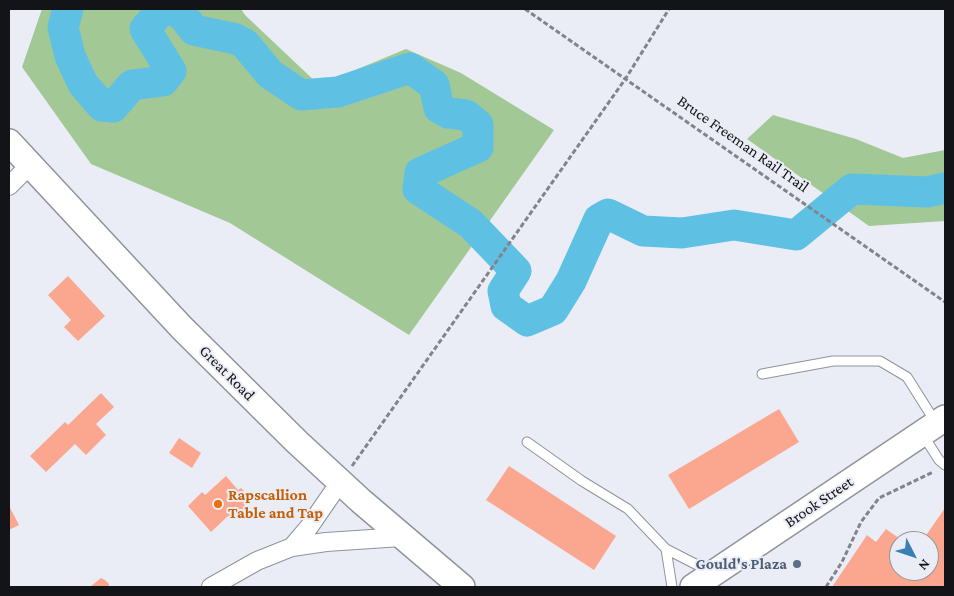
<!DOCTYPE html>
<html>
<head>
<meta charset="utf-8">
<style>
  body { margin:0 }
  #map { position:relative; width:954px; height:596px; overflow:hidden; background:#eaedf6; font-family:"Crimson Pro",serif }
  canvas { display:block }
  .frame { position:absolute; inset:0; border:10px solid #131417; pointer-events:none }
  .north { position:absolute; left:889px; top:531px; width:50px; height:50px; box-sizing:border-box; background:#eaedf6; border:1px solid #94969d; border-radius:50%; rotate:131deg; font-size:14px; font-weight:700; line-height:20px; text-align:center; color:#131417 }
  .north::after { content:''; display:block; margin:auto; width:18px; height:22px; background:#387fb4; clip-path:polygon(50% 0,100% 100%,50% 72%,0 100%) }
</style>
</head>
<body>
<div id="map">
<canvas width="954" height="596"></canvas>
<div class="frame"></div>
<div class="north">N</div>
</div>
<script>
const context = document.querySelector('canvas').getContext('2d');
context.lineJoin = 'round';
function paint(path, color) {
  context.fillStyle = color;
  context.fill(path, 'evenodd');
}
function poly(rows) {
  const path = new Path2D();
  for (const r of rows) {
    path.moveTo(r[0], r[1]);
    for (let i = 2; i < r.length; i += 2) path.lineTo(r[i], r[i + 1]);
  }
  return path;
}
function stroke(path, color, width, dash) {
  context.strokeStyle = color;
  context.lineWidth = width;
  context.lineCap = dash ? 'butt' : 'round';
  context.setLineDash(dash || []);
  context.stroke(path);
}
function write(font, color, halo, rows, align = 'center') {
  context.font = font + ' "Crimson Pro",serif';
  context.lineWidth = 4;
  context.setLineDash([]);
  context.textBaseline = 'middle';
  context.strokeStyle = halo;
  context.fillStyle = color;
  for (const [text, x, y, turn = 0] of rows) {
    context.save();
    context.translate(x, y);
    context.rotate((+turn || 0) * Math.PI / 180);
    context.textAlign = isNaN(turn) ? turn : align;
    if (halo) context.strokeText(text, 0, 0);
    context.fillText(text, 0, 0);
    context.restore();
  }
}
paint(poly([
  [42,9,241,9,245,15,319,85,406,49,461,73,554,130,409,335,230,223,91,164,22,67],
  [773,115,856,139,903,158,945,150,945,221,869,226,747,139]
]), '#a2c895');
stroke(poly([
  [68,9,63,27,70,56,83,84,102,106,113,107,132,85,163,81,171,71,145,29,158,14,167,9],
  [173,9,184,17,194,30,236,39,245,44,270,74,301,95,338,92,410,68,434,85,439,108,448,113,466,115,478,125,478,147,420,173,418,189,471,224,516,271,503,291,506,306,527,321,553,310,571,281,599,219,608,214,643,231,682,233,734,225,796,235,852,189,927,192,945,188]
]), '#5ec1e4', 31);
paint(poly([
  [68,276,105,316,78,341,64,327,71,320,48,295],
  [101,393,114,407,96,424,106,435,86,455,75,444,46,472,30,456,65,422,68,425],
  [779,409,799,442,689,509,668,475],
  [179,438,201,453,192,468,169,453],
  [509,466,616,536,594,570,486,500],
  [226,476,238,490,241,488,244,491,242,494,249,502,244,506,246,509,243,512,241,510,230,519,228,516,211,532,188,506,202,492,205,495],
  [9,506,19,525,9,530],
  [945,508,945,587,832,587,867,535,876,542,886,529,903,541,899,541,899,571,929,571,929,541,922,541],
  [101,578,105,580,109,584,109,587,90,587]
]), '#fba790');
const lane = poly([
  [762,374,833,361,880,361,907,377,936,423],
  [923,435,939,460,945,465],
  [527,442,582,481,628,509,666,549,711,572],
  [666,549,672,587]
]);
const street = poly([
  [9,186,31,164],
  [292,547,309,527,340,482],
  [211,587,257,561,292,547,326,542,402,537]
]);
const secondary = poly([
  [9,142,182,328,297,442,361,501,462,587],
  [693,587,945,418]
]);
stroke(lane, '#90939b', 11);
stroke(street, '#90939b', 20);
stroke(secondary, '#90939b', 28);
stroke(poly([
  [525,9,945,302],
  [352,466,626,78,669,9],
  [826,587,842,562,861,522,879,498,933,472]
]), '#82848a', 3, [5, 2.5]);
stroke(lane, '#fff', 9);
stroke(street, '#fff', 18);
stroke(secondary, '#fff', 25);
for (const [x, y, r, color] of [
  [218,504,5,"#e8710a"],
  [797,564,5,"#5c6f8a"]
]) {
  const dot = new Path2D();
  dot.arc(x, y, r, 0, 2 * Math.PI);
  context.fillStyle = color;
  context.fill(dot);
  stroke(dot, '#eaedf6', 2);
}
write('16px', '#131417', '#eaedf6', [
  ["Bruce Freeman Rail Trail",743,144,35],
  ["Great Road",227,373,45],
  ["Brook Street",819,502,-34]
]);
write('bold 16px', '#c56008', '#eaedf6', [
  ["Rapscallion",228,495],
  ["Table and Tap",228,513]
], 'left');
write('bold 16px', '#4e5e75', '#eaedf6', [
  ["Gould's Plaza",787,564]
], 'right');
</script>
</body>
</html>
